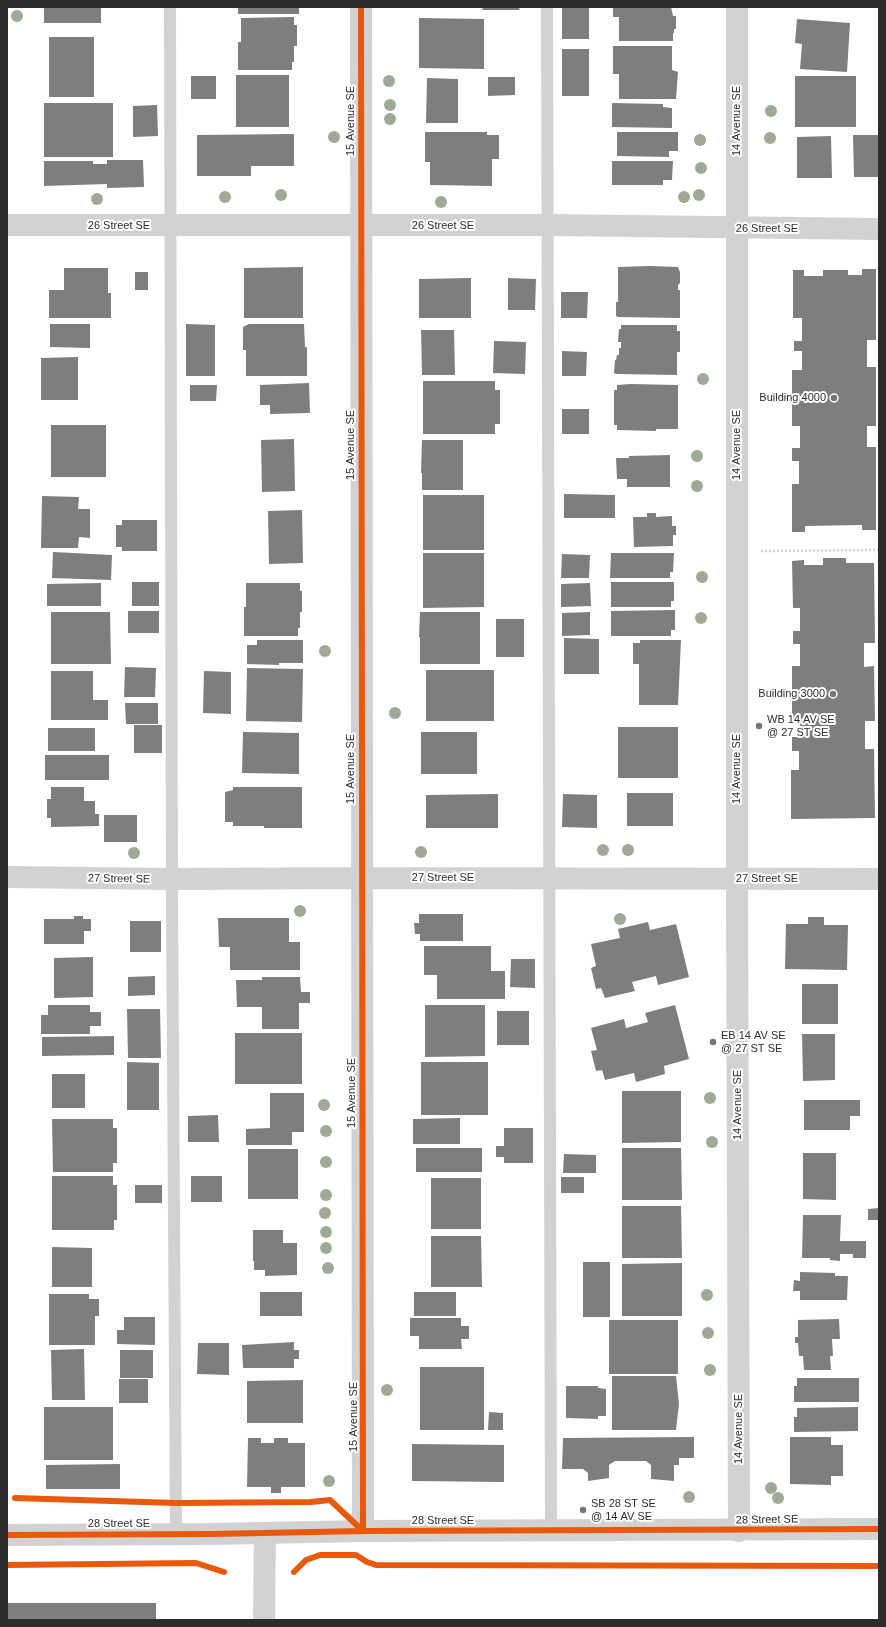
<!DOCTYPE html>
<html>
<head>
<meta charset="utf-8">
<style>
  body { margin:0 }
  #map { position:relative; width:886px; height:1627px; overflow:hidden; background:#fff; font-family:Arial,sans-serif }
  canvas { display:block }
  .frame { position:absolute; inset:0; border:8px solid #2d2d2d; pointer-events:none }
</style>
</head>
<body>
<div id="map">
<canvas width="886" height="1627"></canvas>
<div class="frame"></div>
</div>
<script>
const context = document.querySelector('canvas').getContext('2d');
context.lineJoin = 'round';
function paint(path, color) {
  context.fillStyle = color;
  context.fill(path, 'evenodd');
}
function poly(rows) {
  const path = new Path2D();
  for (const r of rows) {
    path.moveTo(r[0], r[1]);
    for (let i = 2; i < r.length; i += 2) path.lineTo(r[i], r[i + 1]);
  }
  return path;
}
function stroke(path, color, width, dash) {
  context.strokeStyle = color;
  context.lineWidth = width;
  context.lineCap = dash ? 'butt' : 'round';
  context.setLineDash(dash || []);
  context.stroke(path);
}
function write(font, color, halo, rows, align = 'center') {
  context.font = font + ' Arial,sans-serif';
  context.lineWidth = 4;
  context.setLineDash([]);
  context.textBaseline = 'middle';
  context.strokeStyle = halo;
  context.fillStyle = color;
  for (const [text, x, y, turn = 0] of rows) {
    context.save();
    context.translate(x, y);
    context.rotate((+turn || 0) * Math.PI / 180);
    context.textAlign = isNaN(turn) ? turn : align;
    if (halo) context.strokeText(text, 0, 0);
    context.fillText(text, 0, 0);
    context.restore();
  }
}
paint(poly([
  [44,7,101,7,101,23,44,23],
  [238,7,299,7,299,14,238,14],
  [483,7,520,7,519,10,482,10],
  [562,7,589,7,589,39,562,39],
  [613,7,671,7,673,16,676,16,676,29,674,29,674,33,673,33,673,41,619,41,619,17,613,17],
  [294,17,294,25,297,25,297,46,294,46,294,62,292,62,292,70,238,70,238,42,241,42,241,18],
  [419,18,484,19,484,69,419,68],
  [797,19,850,23,847,72,800,69,802,44,795,43],
  [49,37,94,37,94,97,49,97],
  [613,46,672,46,672,70,678,72,676,99,619,99,619,74,613,74],
  [562,49,589,49,589,96,562,96],
  [236,75,289,75,289,127,236,127],
  [191,76,216,76,216,99,191,99],
  [795,76,856,76,856,127,795,127],
  [488,77,515,77,515,95,488,96],
  [427,78,458,79,458,123,426,123],
  [44,103,113,103,113,157,44,157],
  [612,103,663,104,663,107,672,108,672,128,612,127],
  [157,105,158,136,133,137,133,106],
  [425,132,487,132,487,135,499,135,499,159,492,159,492,186,430,185,430,162,425,162],
  [617,132,678,132,678,151,669,151,669,157,617,156],
  [294,134,294,166,251,166,251,176,197,176,197,135],
  [853,135,879,135,879,177,854,177],
  [831,136,832,178,797,178,797,137],
  [107,160,143,160,144,187,107,188,107,184,44,186,44,161,93,161,93,164,107,164],
  [612,161,673,161,672,180,663,180,663,185,612,185],
  [650,266,678,267,680,272,680,283,678,285,678,290,680,290,680,318,618,317,616,316,616,302,618,302,618,267],
  [303,267,303,318,244,318,244,268],
  [64,268,108,268,108,293,111,293,111,318,49,318,49,290,64,290],
  [862,269,876,269,876,340,867,340,867,367,876,367,876,426,867,426,867,447,876,447,876,530,862,530,862,525,805,526,805,532,792,532,792,484,799,484,799,461,792,461,792,448,800,448,800,426,792,426,792,370,802,370,802,351,794,351,794,341,802,341,802,318,793,318,793,270,804,270,804,276,823,276,823,270,848,270,848,275,862,275],
  [135,272,148,272,148,290,135,290],
  [471,278,471,318,419,318,419,279],
  [508,278,536,279,535,310,508,310],
  [561,292,588,292,587,318,561,318],
  [50,324,90,324,90,348,50,347],
  [186,324,215,325,215,376,186,376],
  [249,324,304,324,305,347,307,347,307,376,246,376,246,350,243,350,243,327],
  [621,325,677,325,677,331,680,331,680,352,677,352,677,375,616,374,614,373,615,360,616,360,617,355,619,355,619,348,621,348,621,342,618,342,619,329,621,329],
  [421,330,454,330,455,375,422,375],
  [494,341,526,342,525,374,493,373],
  [562,351,587,352,586,376,562,376],
  [78,357,78,400,41,400,41,358],
  [423,381,495,381,495,390,500,390,500,424,495,424,495,434,423,434],
  [309,383,310,413,270,414,270,405,260,405,260,385],
  [630,384,678,385,678,429,656,429,656,431,617,430,617,425,614,425,614,390,617,390,617,385],
  [190,385,217,385,216,401,190,401],
  [562,409,589,409,589,434,562,434],
  [51,425,106,425,106,477,51,477],
  [294,439,295,491,262,492,261,440],
  [422,440,463,440,463,490,422,490,422,473,421,473],
  [670,455,670,487,627,487,627,479,617,479,616,458,629,458,629,456],
  [564,494,615,495,615,518,564,518],
  [423,495,484,495,484,550,423,550],
  [42,496,79,497,78,509,90,509,90,538,79,537,78,548,41,548],
  [302,510,303,563,269,564,268,511],
  [647,513,656,513,656,517,672,516,672,526,676,526,676,535,673,535,673,546,634,547,633,517,647,517],
  [122,520,157,520,157,551,122,551,122,547,116,547,116,525,122,525],
  [53,552,112,555,111,580,52,578],
  [423,553,484,553,484,607,423,608],
  [611,553,674,553,673,572,670,572,670,578,610,578],
  [562,554,590,555,589,578,561,578],
  [823,558,846,558,846,563,874,563,875,643,864,643,864,667,874,666,875,721,865,721,865,749,874,749,875,818,791,819,791,770,799,770,799,751,792,751,792,737,800,737,800,723,792,723,792,666,800,666,800,644,793,644,793,631,800,631,800,608,793,608,792,561,804,560,804,565,823,565],
  [132,582,159,582,159,606,132,606],
  [611,582,674,582,674,601,671,601,671,607,611,607],
  [101,583,101,606,47,606,47,584],
  [246,583,300,583,300,591,302,591,302,612,300,612,300,628,298,628,298,636,244,636,244,607,246,607],
  [590,583,591,606,561,607,561,584],
  [675,610,675,630,671,630,671,636,611,636,611,611],
  [128,611,159,611,159,633,128,633],
  [51,612,110,612,111,664,51,664],
  [420,612,480,612,480,664,420,664,420,637,419,637],
  [590,612,590,635,562,636,562,613],
  [496,619,524,619,524,657,496,657],
  [564,638,599,639,599,674,564,674],
  [257,640,303,640,303,663,279,663,279,665,247,664,247,645,257,645],
  [640,640,681,640,678,705,639,705,639,664,633,664,633,643,640,643],
  [125,667,156,668,155,697,124,697],
  [247,668,303,669,302,722,246,721],
  [426,670,494,670,494,721,426,721],
  [51,671,93,671,93,700,108,700,108,720,51,720],
  [204,671,231,672,231,714,203,713],
  [125,703,158,703,158,724,126,724],
  [134,725,162,725,162,753,134,753],
  [618,727,678,727,678,778,618,778],
  [48,728,95,728,95,751,48,751],
  [243,732,299,733,299,774,242,773],
  [421,732,477,732,477,774,421,774],
  [45,755,109,755,109,780,45,780],
  [51,787,84,787,84,801,95,801,95,814,99,814,99,826,51,827,51,818,47,818,47,799,51,799],
  [233,787,302,787,302,828,264,828,264,826,233,826,233,822,225,822,225,792,233,790],
  [627,793,673,793,673,826,627,826],
  [498,794,498,828,426,828,426,795],
  [563,794,597,795,597,828,562,827],
  [104,815,137,815,137,842,104,842],
  [419,914,463,914,463,941,420,941,420,934,415,934,414,923,419,923],
  [74,916,83,916,83,919,91,919,91,931,84,931,84,944,44,944,44,919,74,919],
  [808,917,824,917,824,925,848,925,847,970,785,969,786,924,808,924],
  [218,918,289,918,289,942,300,942,300,970,230,970,230,947,219,947],
  [130,921,161,921,161,952,130,952],
  [648,922,650,930,676,924,689,977,658,985,656,976,632,982,635,991,605,998,601,988,596,989,591,968,596,966,591,944,620,938,618,929],
  [424,946,491,946,491,971,505,971,505,999,437,999,437,975,424,975],
  [93,957,93,997,54,998,54,958],
  [511,959,535,959,535,988,510,987],
  [155,976,155,995,128,996,128,977],
  [262,977,300,977,301,992,310,992,310,1003,299,1003,299,1029,262,1029,262,1007,237,1007,236,980,262,980],
  [802,984,838,984,838,1024,802,1024],
  [48,1005,90,1005,90,1012,101,1012,101,1026,90,1026,90,1034,41,1034,41,1015,48,1015],
  [425,1005,485,1005,485,1056,425,1057],
  [675,1005,689,1059,664,1066,665,1074,636,1082,634,1073,605,1080,602,1070,596,1071,591,1051,597,1050,591,1028,624,1019,626,1028,648,1022,645,1013],
  [127,1009,160,1009,161,1058,128,1058],
  [497,1011,529,1011,529,1045,497,1045],
  [235,1033,302,1033,302,1084,235,1084],
  [802,1034,835,1034,835,1080,803,1081],
  [114,1036,114,1055,42,1056,42,1037],
  [127,1062,159,1063,159,1110,127,1110],
  [421,1062,488,1062,488,1115,421,1115],
  [52,1074,85,1074,85,1108,52,1108],
  [622,1091,681,1091,681,1142,622,1143],
  [270,1093,304,1093,304,1132,292,1132,292,1145,246,1145,246,1129,270,1128],
  [804,1100,860,1100,860,1116,850,1116,850,1130,804,1130],
  [218,1115,219,1142,188,1142,188,1116],
  [460,1118,460,1144,413,1144,413,1119],
  [52,1119,113,1119,113,1128,117,1128,117,1163,113,1163,113,1172,53,1172],
  [504,1128,533,1128,533,1163,504,1163,504,1157,496,1157,496,1146,504,1146],
  [416,1148,482,1148,482,1172,416,1172],
  [622,1148,681,1148,682,1200,622,1200],
  [248,1149,298,1149,298,1199,248,1199],
  [803,1153,836,1153,836,1200,803,1199],
  [564,1154,596,1155,596,1173,563,1173],
  [52,1176,113,1176,113,1185,117,1185,117,1220,114,1220,114,1230,52,1230],
  [191,1176,222,1176,222,1202,191,1202],
  [561,1177,584,1177,584,1193,561,1193],
  [431,1178,481,1178,481,1229,431,1229],
  [135,1185,162,1185,162,1203,135,1203],
  [622,1206,681,1206,682,1258,622,1258],
  [879,1208,879,1220,868,1220,868,1209],
  [803,1215,841,1215,840,1241,866,1241,866,1258,853,1258,853,1254,840,1254,840,1261,830,1260,830,1258,802,1258],
  [253,1230,283,1230,283,1243,297,1243,297,1275,265,1276,265,1270,254,1270,254,1261,253,1261],
  [431,1236,481,1236,482,1287,431,1287],
  [52,1247,92,1248,92,1287,52,1287],
  [583,1262,610,1262,610,1317,583,1317],
  [682,1263,682,1316,622,1316,622,1264],
  [800,1272,835,1273,835,1276,848,1276,847,1300,800,1300,800,1291,793,1291,794,1280,800,1281],
  [260,1292,302,1292,302,1316,260,1316],
  [414,1292,456,1292,456,1316,414,1316],
  [49,1294,89,1294,89,1299,99,1299,99,1316,95,1316,95,1345,49,1345],
  [124,1317,155,1317,155,1345,117,1344,117,1330,124,1330],
  [410,1318,461,1318,461,1326,469,1326,469,1339,461,1339,462,1349,419,1349,419,1336,410,1336],
  [839,1319,840,1339,832,1339,833,1356,830,1356,831,1370,804,1370,803,1356,799,1356,798,1343,795,1343,795,1337,798,1337,798,1320],
  [609,1320,678,1320,678,1374,609,1374],
  [294,1342,294,1350,299,1350,299,1359,294,1359,294,1368,243,1368,242,1345],
  [198,1343,229,1343,229,1375,197,1374],
  [84,1349,85,1400,52,1400,51,1350],
  [120,1350,153,1350,153,1378,120,1378],
  [420,1367,484,1367,484,1430,420,1430],
  [612,1376,676,1376,679,1404,676,1430,612,1430],
  [797,1378,859,1378,859,1402,794,1402,794,1386,797,1386],
  [119,1379,148,1379,148,1403,119,1403],
  [303,1380,303,1423,247,1423,247,1381],
  [566,1386,598,1386,598,1388,606,1389,606,1416,598,1416,598,1419,566,1418],
  [44,1407,113,1407,113,1460,44,1460],
  [858,1407,858,1431,794,1432,794,1417,797,1417,797,1408],
  [489,1412,503,1413,503,1430,488,1430],
  [694,1437,694,1458,679,1458,679,1465,674,1465,674,1481,651,1479,651,1465,646,1461,615,1461,609,1465,609,1478,588,1481,588,1473,583,1469,562,1469,563,1438],
  [790,1437,831,1437,831,1445,843,1445,843,1476,831,1476,831,1485,790,1484],
  [248,1438,261,1438,261,1443,274,1443,274,1438,288,1438,288,1443,305,1443,305,1487,281,1487,281,1493,271,1493,271,1487,247,1487],
  [412,1444,504,1445,504,1482,412,1481],
  [120,1464,120,1489,46,1489,46,1465],
  [7,1603,156,1603,156,1620,7,1620]
]), '#7e7e7e');
stroke(poly([
  [761,551,879,550]
]), '#d2d2d2', 2.5, [2, 2]);
stroke(poly([
  [170,7,172,900,176,1534],
  [547,7,551,1530]
]), '#d2d2d2', 12);
stroke(poly([
  [361,7,363,1531],
  [737,7,737,879,739,1531],
  [7,225,547,225,879,229],
  [7,877,172,879,362,878,879,879],
  [264,1620,265,1533]
]), '#d2d2d2', 22);
stroke(poly([
  [7,1535,212,1534,363,1531,879,1529]
]), '#d2d2d2', 22);
stroke(poly([
  [361,7,363,1531],
  [15,1498,176,1503,311,1502,330,1500,363,1531],
  [7,1535,212,1534,363,1531,879,1529],
  [7,1565,196,1563,224,1572],
  [294,1572,306,1560,320,1555,356,1555,367,1562,376,1565,879,1566]
]), '#e8590c', 6);
context.fillStyle = '#9faa96';
for (const [x, y] of [
  [17,16],
  [389,81],
  [390,105],
  [771,111],
  [390,119],
  [334,137],
  [770,138],
  [700,140],
  [701,168],
  [281,195],
  [699,195],
  [225,197],
  [684,197],
  [97,199],
  [441,202],
  [703,379],
  [697,456],
  [697,486],
  [702,577],
  [701,618],
  [325,651],
  [395,713],
  [603,850],
  [628,850],
  [421,852],
  [134,853],
  [300,911],
  [620,919],
  [710,1098],
  [324,1105],
  [326,1131],
  [712,1142],
  [326,1162],
  [326,1195],
  [325,1213],
  [326,1232],
  [326,1248],
  [328,1268],
  [707,1295],
  [708,1333],
  [710,1370],
  [387,1390],
  [329,1481],
  [771,1488],
  [689,1497],
  [778,1498]
]) {
  context.beginPath();
  context.arc(x, y, 6, 0, 2 * Math.PI);
  context.fill();
}
for (const [x, y, r, color] of [
  [834,398,4,"#767676"],
  [833,694,4,"#767676"],
  [759,726,4,"#767676"],
  [713,1042,4,"#767676"],
  [583,1510,4,"#767676"]
]) {
  const dot = new Path2D();
  dot.arc(x, y, r, 0, 2 * Math.PI);
  context.fillStyle = color;
  context.fill(dot);
  stroke(dot, '#fff', 1.5);
}
write('11px', '#2d2d2d', '#fff', [
  ["15 Avenue SE",351,121,-90],
  ["14 Avenue SE",737,121,-90],
  ["26 Street SE",119,226],
  ["26 Street SE",443,226],
  ["26 Street SE",767,229],
  ["15 Avenue SE",351,445,-90],
  ["14 Avenue SE",737,445,-90],
  ["15 Avenue SE",351,769,-90],
  ["14 Avenue SE",737,769,-90],
  ["27 Street SE",443,878],
  ["27 Street SE",119,879,1],
  ["27 Street SE",767,879],
  ["15 Avenue SE",352,1093,-90],
  ["14 Avenue SE",738,1105,-90],
  ["15 Avenue SE",354,1417,-90],
  ["14 Avenue SE",739,1429,-90],
  ["28 Street SE",767,1520,-1],
  ["28 Street SE",443,1521],
  ["28 Street SE",119,1524]
]);
write('11px', '#2d2d2d', '#fff', [
  ["Building 4000",826,398,"right"],
  ["Building 3000",825,694,"right"],
  ["WB 14 AV SE",767,720],
  ["@ 27 ST SE",767,733],
  ["EB 14 AV SE",721,1036],
  ["@ 27 ST SE",721,1049],
  ["SB 28 ST SE",591,1504],
  ["@ 14 AV SE",591,1517]
], 'left');
</script>
</body>
</html>
